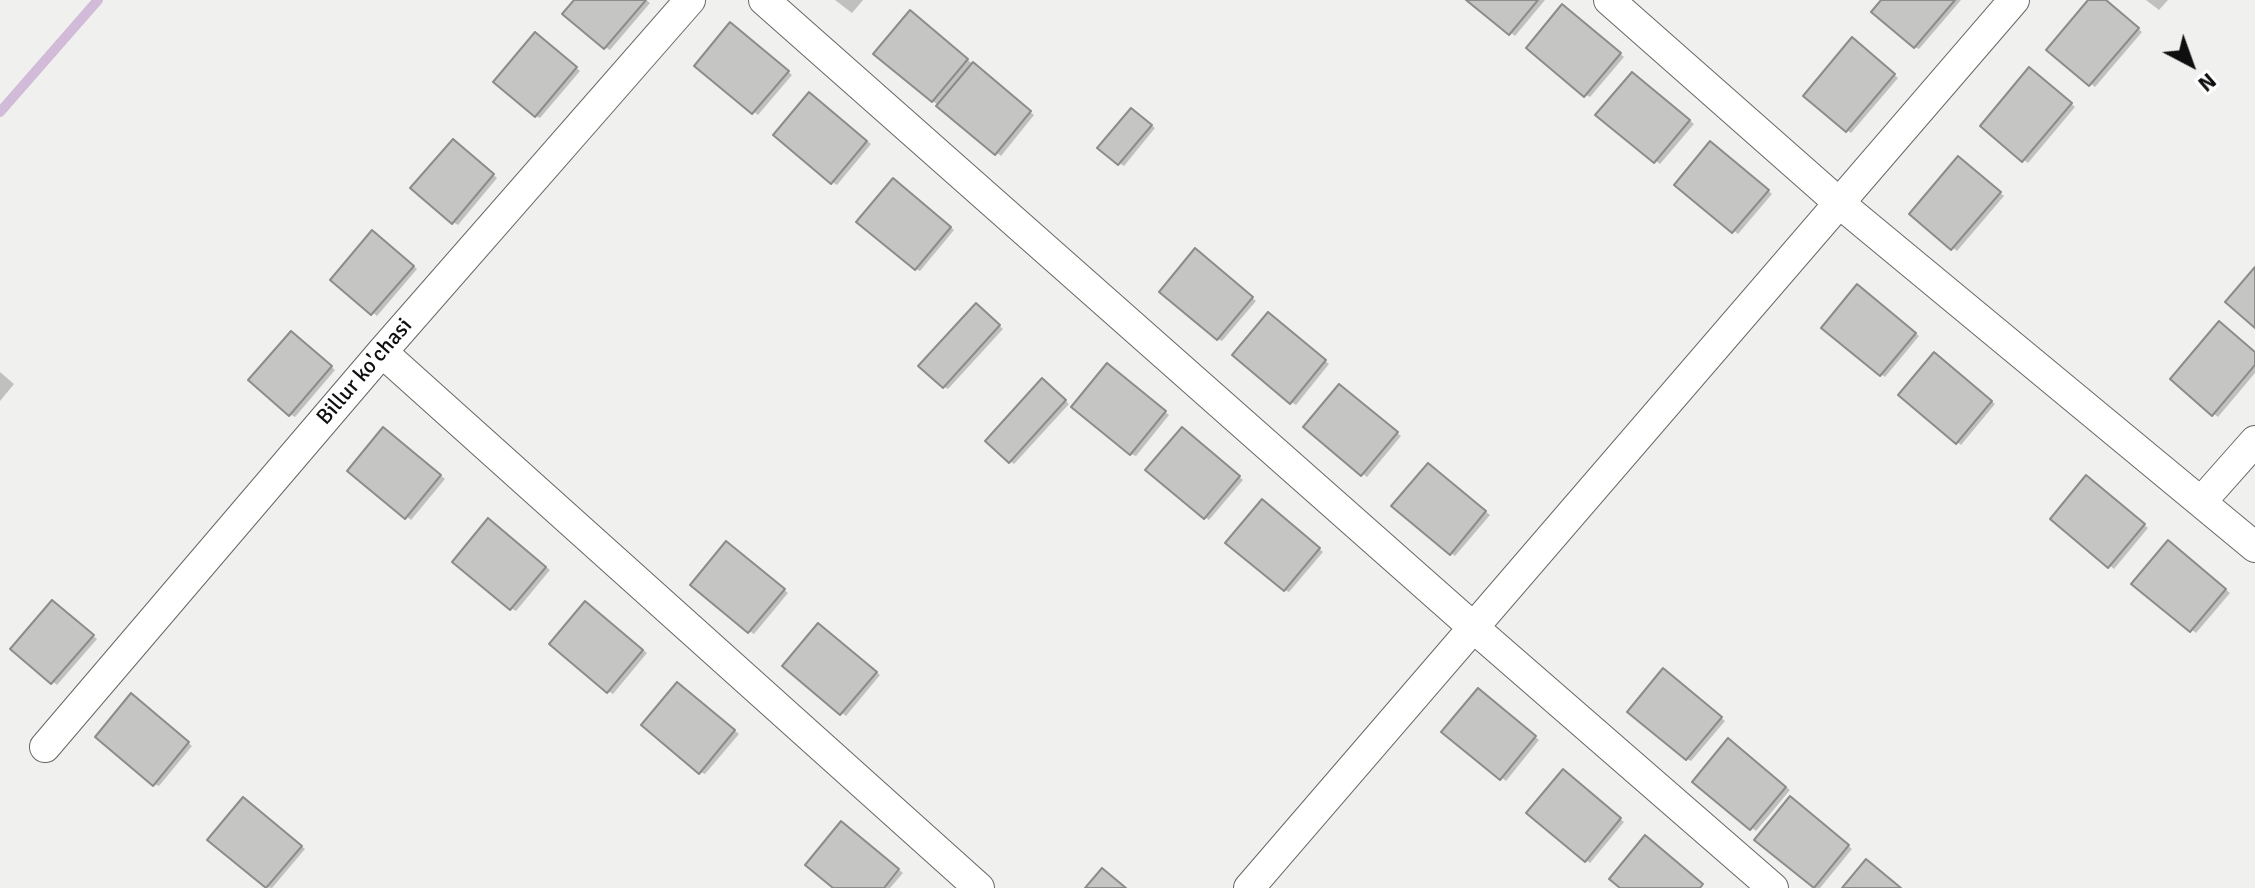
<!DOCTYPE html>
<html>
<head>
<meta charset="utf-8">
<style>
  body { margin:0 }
  #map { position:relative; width:2255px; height:888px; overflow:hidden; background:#f0f1ee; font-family:Signika,sans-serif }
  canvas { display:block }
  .north { position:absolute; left:2151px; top:24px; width:80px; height:80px; -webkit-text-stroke:6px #fff; paint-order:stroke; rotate:139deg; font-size:22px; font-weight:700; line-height:32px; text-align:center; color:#0e0f0e }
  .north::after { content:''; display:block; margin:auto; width:28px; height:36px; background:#0e0f0e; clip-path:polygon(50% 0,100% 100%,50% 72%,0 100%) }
</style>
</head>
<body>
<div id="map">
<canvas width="2255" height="888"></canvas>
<div class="north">N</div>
</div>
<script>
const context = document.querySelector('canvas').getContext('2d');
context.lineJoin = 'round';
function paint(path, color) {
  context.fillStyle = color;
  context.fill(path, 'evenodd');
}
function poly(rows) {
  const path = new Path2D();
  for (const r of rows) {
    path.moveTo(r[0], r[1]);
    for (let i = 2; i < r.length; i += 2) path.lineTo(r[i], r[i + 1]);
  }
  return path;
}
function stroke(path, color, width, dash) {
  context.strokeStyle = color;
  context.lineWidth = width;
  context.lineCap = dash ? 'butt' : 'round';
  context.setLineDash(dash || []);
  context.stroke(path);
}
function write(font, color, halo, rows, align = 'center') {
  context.font = font + ' Signika,sans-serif';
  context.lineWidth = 7;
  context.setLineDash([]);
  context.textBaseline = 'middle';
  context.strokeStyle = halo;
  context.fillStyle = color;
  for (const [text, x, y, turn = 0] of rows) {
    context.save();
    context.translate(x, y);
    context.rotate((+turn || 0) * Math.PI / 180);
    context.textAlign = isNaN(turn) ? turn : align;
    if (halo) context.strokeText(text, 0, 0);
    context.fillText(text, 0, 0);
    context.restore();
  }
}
paint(poly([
  [577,0,646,0,650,3,610,50,605,47],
  [835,0,863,0,852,13],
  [1469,0,1545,0,1515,36],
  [1884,0,1961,0,1919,49,1915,47],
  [2091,0,2105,0,2142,32,2095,87,2049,50],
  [2146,0,2168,0,2159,10],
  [1567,10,1624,57,1590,97,1586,95],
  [914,15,1034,115,1001,156,933,101],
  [735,27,792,75,758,115,696,65],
  [540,37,580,71,540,118,536,116],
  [1857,42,1898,78,1851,133,1847,130],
  [2034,72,2075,107,2028,163,2024,160],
  [1636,77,1694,124,1660,164,1598,115],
  [814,97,871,144,837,185,832,182],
  [1136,113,1155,128,1124,166,1119,163],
  [458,144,497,178,458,225,453,222],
  [1715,146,1772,194,1738,234,1677,184],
  [1963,161,2004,196,1957,251,1911,214],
  [898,183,954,230,920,271,916,269],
  [377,236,417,269,377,316,333,279],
  [1199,254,1256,301,1222,341,1218,339],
  [1862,289,1919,336,1885,377,1881,374],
  [981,308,1003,329,948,389,944,387],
  [1273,317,1329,364,1296,405,1291,402],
  [295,336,335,370,295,417,290,414],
  [2255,353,2255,373,2218,417,2214,414],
  [1939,357,1995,404,1961,445,1957,442],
  [1112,368,1169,415,1136,456,1131,454],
  [0,372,14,384,0,401],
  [1047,384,1069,404,1014,464,1010,461],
  [1344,389,1401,436,1367,477,1306,427],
  [388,432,445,479,411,520,349,470],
  [1187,432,1243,480,1209,520,1205,517],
  [1433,468,1490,515,1455,556,1451,553],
  [2091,480,2148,528,2114,569,2053,519],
  [1267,504,1323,552,1289,592,1285,590],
  [492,523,550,570,516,611,511,608],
  [2173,545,2230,593,2196,633,2134,583],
  [731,546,788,593,754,634,749,631],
  [57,605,97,639,57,685,13,649],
  [590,606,647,653,613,694,608,691],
  [823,628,880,675,846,716,784,666],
  [1668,673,1725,721,1691,761,1687,759],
  [682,687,739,734,705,774,700,772],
  [1483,693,1539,740,1506,781,1444,731],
  [136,699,192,746,159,786,154,784],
  [1733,744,1790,790,1756,831,1695,781],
  [1568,775,1624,822,1590,863,1586,860],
  [1795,801,1852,849,1820,888,1815,888,1757,840],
  [248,802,305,849,272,888,266,887],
  [846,826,903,873,890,888,836,888]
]), '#0003');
stroke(poly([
  [0,112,98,0]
]), '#d1bbd8', 10);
const building = poly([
  [574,0,646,0,604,49,562,14,574,0],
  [1466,0,1538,0,1509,35,1466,0],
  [1881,0,1955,0,1914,48,1871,12,1881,0],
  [2088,0,2106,0,2139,28,2089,86,2046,50,2088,0],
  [1562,4,1621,53,1584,97,1526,48,1562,4],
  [910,10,968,59,932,102,873,54,910,10],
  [730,22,789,71,752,114,694,66,730,22],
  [535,32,577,67,535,117,493,82,535,32],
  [1852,37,1895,74,1846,132,1803,96,1852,37],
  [973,62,1031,111,995,155,936,106,973,62],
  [2029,67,2072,103,2022,162,1980,126,2029,67],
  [1632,72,1690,120,1654,163,1595,115,1632,72],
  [809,92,867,141,831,184,773,135,809,92],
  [1131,108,1152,125,1118,165,1097,148,1131,108],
  [453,139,494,174,452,224,410,188,453,139],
  [1710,141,1769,190,1732,233,1674,185,1710,141],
  [1958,156,2001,192,1951,250,1909,214,1958,156],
  [893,178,951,227,915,270,856,222,893,178],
  [372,230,414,266,371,315,330,280,372,230],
  [1195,248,1253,297,1217,340,1159,292,1195,248],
  [2255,267,2255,328,2225,302,2255,267],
  [1857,284,1916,333,1880,376,1821,328,1857,284],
  [976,303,1000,325,943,388,918,366,976,303],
  [1268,312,1326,360,1290,404,1232,355,1268,312],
  [2219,321,2255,352,2255,365,2212,416,2170,379,2219,321],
  [291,331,332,366,289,416,248,380,291,331],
  [1934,352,1992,401,1956,444,1898,395,1934,352],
  [1107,363,1166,411,1130,455,1071,407,1107,363],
  [1042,378,1066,400,1009,463,985,441,1042,378],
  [1339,384,1398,432,1361,476,1303,427,1339,384],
  [383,427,441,475,405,519,347,471,383,427],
  [1182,427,1240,476,1204,519,1145,470,1182,427],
  [1428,463,1486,511,1450,555,1391,506,1428,463],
  [2086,475,2145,524,2108,568,2050,519,2086,475],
  [1262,499,1320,548,1284,591,1225,543,1262,499],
  [488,518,546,567,510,610,452,562,488,518],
  [2168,540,2226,589,2190,632,2131,584,2168,540],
  [726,541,785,589,748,633,690,585,726,541],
  [52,600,94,635,51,684,10,649,52,600],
  [585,601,643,650,607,693,549,644,585,601],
  [818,623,877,672,840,715,782,666,818,623],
  [1663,668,1722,717,1686,760,1627,712,1663,668],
  [677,682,735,730,699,774,641,725,677,682],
  [1478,688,1536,736,1500,780,1441,732,1478,688],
  [131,693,189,742,153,786,95,737,131,693],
  [1728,738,1786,787,1750,830,1692,782,1728,738],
  [1563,769,1621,818,1585,862,1526,813,1563,769],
  [1790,796,1849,845,1814,888,1754,840,1790,796],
  [243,797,302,846,266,888,207,840,243,797],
  [841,821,899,869,884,888,833,888,805,865,841,821],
  [1645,835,1703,884,1700,888,1620,888,1609,879,1645,835],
  [1866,859,1901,888,1842,888,1866,859],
  [1102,868,1126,888,1085,888,1102,868]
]);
paint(building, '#c5c6c3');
stroke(building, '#8c8d8a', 2);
const street = poly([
  [764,0,1474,628,1773,888],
  [1609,0,1838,202,2255,547],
  [382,352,979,888],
  [2201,502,2255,441],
  [45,747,382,352,690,0],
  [1249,888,2014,0]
]);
stroke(street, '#676865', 32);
stroke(street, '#fff', 30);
write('22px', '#0e0f0e', '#fff', [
  ["Billur ko'chasi",365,372,-49]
]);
</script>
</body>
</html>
